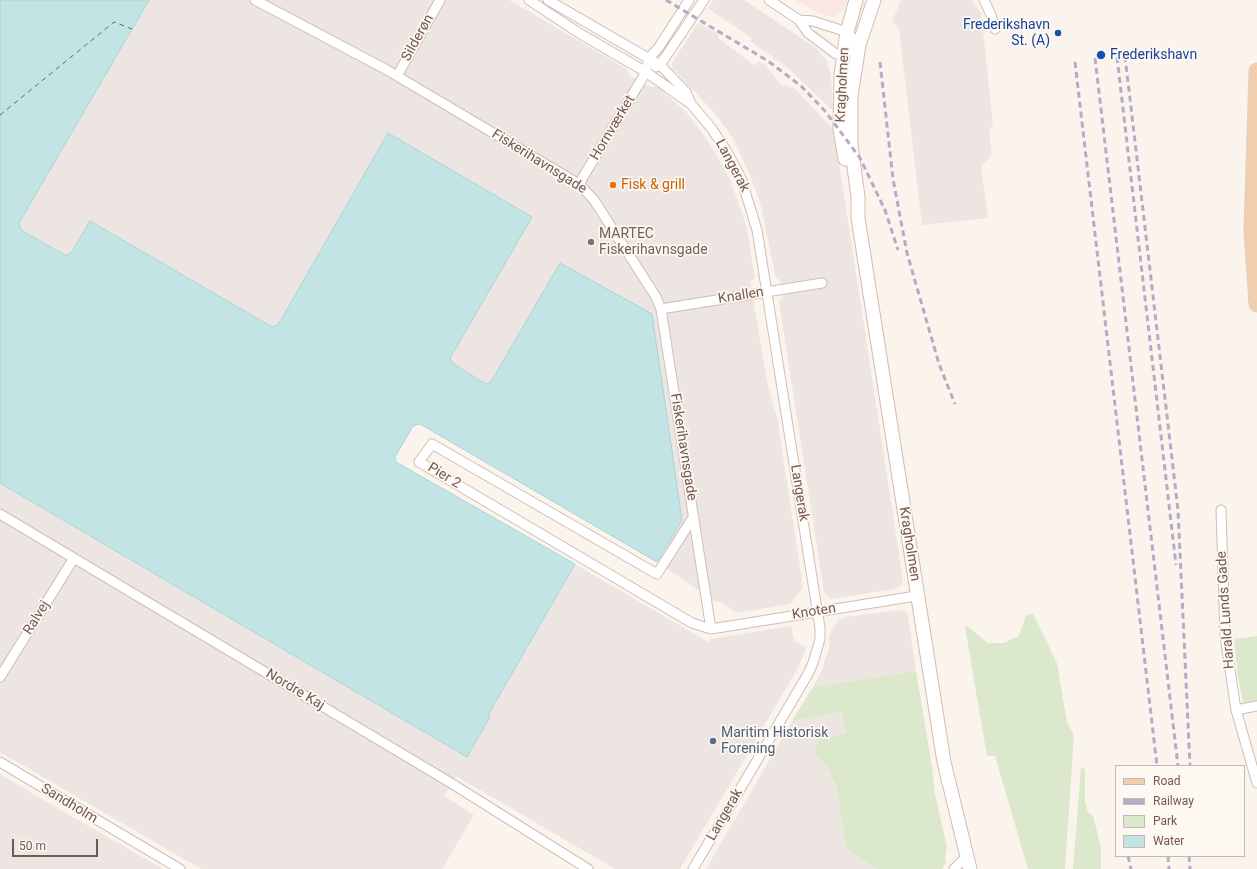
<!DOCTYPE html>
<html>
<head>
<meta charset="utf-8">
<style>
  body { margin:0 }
  #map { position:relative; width:1257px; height:869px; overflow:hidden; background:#fbf4ed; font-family:Roboto,sans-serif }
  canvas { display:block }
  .legend { position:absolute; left:1115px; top:765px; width:130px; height:92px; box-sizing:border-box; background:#fef8f3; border:1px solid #c7b8b2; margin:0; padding:5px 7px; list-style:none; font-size:12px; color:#755851 }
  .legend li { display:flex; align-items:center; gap:8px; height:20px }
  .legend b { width:20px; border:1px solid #c7b8b2 }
  .scale { position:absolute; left:12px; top:839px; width:86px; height:18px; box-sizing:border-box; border:2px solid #755851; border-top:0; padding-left:5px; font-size:12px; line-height:14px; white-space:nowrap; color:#755851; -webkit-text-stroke:3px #fef8f3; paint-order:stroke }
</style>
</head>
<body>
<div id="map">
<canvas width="1257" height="869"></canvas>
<ul class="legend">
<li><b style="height:5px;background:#f3ceac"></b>Road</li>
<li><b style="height:5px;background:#b5abc6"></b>Railway</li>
<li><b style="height:11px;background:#dce8cc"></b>Park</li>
<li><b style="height:11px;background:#c2e4e4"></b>Water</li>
</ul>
<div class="scale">50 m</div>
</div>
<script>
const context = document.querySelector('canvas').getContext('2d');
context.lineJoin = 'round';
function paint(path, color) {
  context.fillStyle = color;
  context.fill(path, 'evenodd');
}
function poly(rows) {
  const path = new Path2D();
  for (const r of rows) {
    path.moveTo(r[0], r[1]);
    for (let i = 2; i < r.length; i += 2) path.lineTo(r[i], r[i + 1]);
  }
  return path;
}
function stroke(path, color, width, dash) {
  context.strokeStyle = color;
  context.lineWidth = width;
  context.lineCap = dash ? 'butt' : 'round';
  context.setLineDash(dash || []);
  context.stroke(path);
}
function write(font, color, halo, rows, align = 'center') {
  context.font = font + ' Roboto,sans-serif';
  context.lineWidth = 3.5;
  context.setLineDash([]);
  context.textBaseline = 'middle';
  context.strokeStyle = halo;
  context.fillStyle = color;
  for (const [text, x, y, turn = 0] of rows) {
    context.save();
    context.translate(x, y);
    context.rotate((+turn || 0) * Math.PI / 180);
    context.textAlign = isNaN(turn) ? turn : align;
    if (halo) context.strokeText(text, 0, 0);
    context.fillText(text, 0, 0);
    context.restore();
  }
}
paint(poly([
  [795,0,848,0,843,11,833,17,819,13]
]), '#fae6e2');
paint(poly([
  [149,0,509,0,627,69,630,76,651,87,658,87,685,111,703,134,718,157,731,182,746,225,755,278,750,282,768,386,777,417,803,587,790,604,737,613,721,602,716,602,657,562,682,520,561,263,491,383,486,384,452,363,450,358,278,325,272,327,90,221,71,254,66,255,21,230,19,223],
  [713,0,744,0,816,48,826,60,831,75,833,111,788,68,750,41,752,38,713,12,708,8],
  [901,0,972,0,981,13,993,124,989,131,992,155,981,166,988,218,922,225,899,29,892,22],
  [698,23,719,34,718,38,755,66,759,61,766,66,782,86,787,85,790,88,792,86,834,130,903,580,900,586,894,589,831,599,824,592,779,302,783,297,780,280,776,278,760,202,750,175,733,138,713,111,672,68,672,63],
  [0,483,467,757,490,717,488,715,575,564,708,642,710,639,791,626,794,640,806,648,798,668,680,869,615,869,456,776,444,796,474,815,442,869,201,869,0,752],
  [899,610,904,611,908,615,916,671,813,687,821,672,829,648,829,637,832,629,839,620,845,617],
  [842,712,846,735,819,739,814,754,825,764,836,785,846,848,876,869,706,869,792,721],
  [0,774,71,816,163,869,0,869]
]), '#ece5e1');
paint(poly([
  [1033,614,1057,663,1067,722,1074,735,1065,869,1028,869,995,756,987,756,965,627,967,626,988,643,1004,643,1019,636,1026,615],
  [1257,636,1257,702,1247,703,1243,702,1238,677,1234,639],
  [916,671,932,766,935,794,947,847,945,859,946,863,942,869,876,869,846,848,836,785,825,764,814,754,819,739,846,734,842,712,792,721,813,687],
  [1081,768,1085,769,1085,802,1088,812,1093,816,1101,847,1101,869,1073,869]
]), '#dce8cc');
const water = poly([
  [0,0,149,0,19,223,21,230,65,255,71,253,90,221,272,327,278,325,388,133,532,217,450,358,452,363,486,384,491,382,560,263,652,314,682,520,657,562,420,424,413,426,395,457,396,462,575,564,488,715,490,717,467,757,0,483,0,0]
]);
paint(water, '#c2e4e4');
stroke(water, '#a9d4d5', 1);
stroke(poly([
  [0,115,114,22,132,29]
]), '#467778', 1, [5, 4]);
const street = poly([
  [255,0,387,70,579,184,594,200,656,297,661,309,711,629],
  [529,0,579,33,646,72,691,104,712,129,727,152,741,178,757,230,820,628,820,639,813,663,808,674,693,869],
  [548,0,660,65,686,92,691,104],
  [769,0,799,20,808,33,836,54,843,55,859,45,847,32,813,21,799,20],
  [984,0,991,15,995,29],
  [656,67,660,65,704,0],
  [397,76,440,0],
  [579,184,646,72,649,58,659,47,689,0],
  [661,309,822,283],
  [1221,510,1225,636,1236,710,1257,783],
  [0,514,451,783,588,869],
  [694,516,657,574,432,444,419,462,692,623,711,629,916,596],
  [0,677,74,558],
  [1236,710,1257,706],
  [0,762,180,869],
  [954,869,966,857]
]);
const secondary = poly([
  [874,0,859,45,851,96,851,144,858,197,858,218,944,762,970,869],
  [845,159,840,129,841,75,847,32,856,0]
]);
const primary = poly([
  [1257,71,1252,231,1257,304]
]);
stroke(street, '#cfbdb5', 11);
stroke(secondary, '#d2bcb3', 15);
stroke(primary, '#d8d0ce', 17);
stroke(street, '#fff', 9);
stroke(secondary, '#fff', 13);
stroke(primary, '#f3ceac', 15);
stroke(poly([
  [666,0,768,61,801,86,825,111,860,158,885,210,898,250],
  [1125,56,1178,510,1190,766],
  [1117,57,1176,565],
  [1095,58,1178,766],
  [880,62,893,179,907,253,939,364,955,404],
  [1075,62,1157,766],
  [1128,856,1131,869],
  [1168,856,1169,869],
  [1189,856,1190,869]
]), '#b5abc6', 3, [6, 4]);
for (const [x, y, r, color] of [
  [1058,33,4,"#1a4fb4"],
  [1101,55,5,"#1a4fb4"],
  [613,185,4,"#e8710a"],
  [591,242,4,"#8d6e63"],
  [713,741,4,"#5c6f8a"]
]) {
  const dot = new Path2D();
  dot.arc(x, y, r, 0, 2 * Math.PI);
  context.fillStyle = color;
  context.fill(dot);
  stroke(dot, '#fef8f3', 1.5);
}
write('14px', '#164399', '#fef8f3', [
  ["Frederikshavn",1050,25],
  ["St. (A)",1050,41],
  ["Frederikshavn",1110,55,"left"]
], 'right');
write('14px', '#755851', '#fef8f3', [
  ["Silderøn",418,38,-61],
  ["Kragholmen",843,85,-87],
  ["Hornværket",613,128,-59],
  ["Fiskerihavnsgade",539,162,32],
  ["Langerak",732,166,62],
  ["Knallen",741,296,-9],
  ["Fiskerihavnsgade",683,447,81],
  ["Pier 2",444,476,31],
  ["Langerak",799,493,81],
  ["Kragholmen",909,544,81],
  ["Harald Lunds Gade",1226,610,-94],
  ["Knoten",814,612,-9],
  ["Ralvej",37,618,-58],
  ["Nordre Kaj",295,690,31],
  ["Sandholm",69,804,31],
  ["Langerak",725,815,-60]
]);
write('14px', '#c56008', '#fef8f3', [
  ["Fisk & grill",621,185]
], 'left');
write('14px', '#785e54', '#fef8f3', [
  ["MARTEC",599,234],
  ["Fiskerihavnsgade",599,250]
], 'left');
write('14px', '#4e5e75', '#fef8f3', [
  ["Maritim Historisk",721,733],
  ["Forening",721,749]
], 'left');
</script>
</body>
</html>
